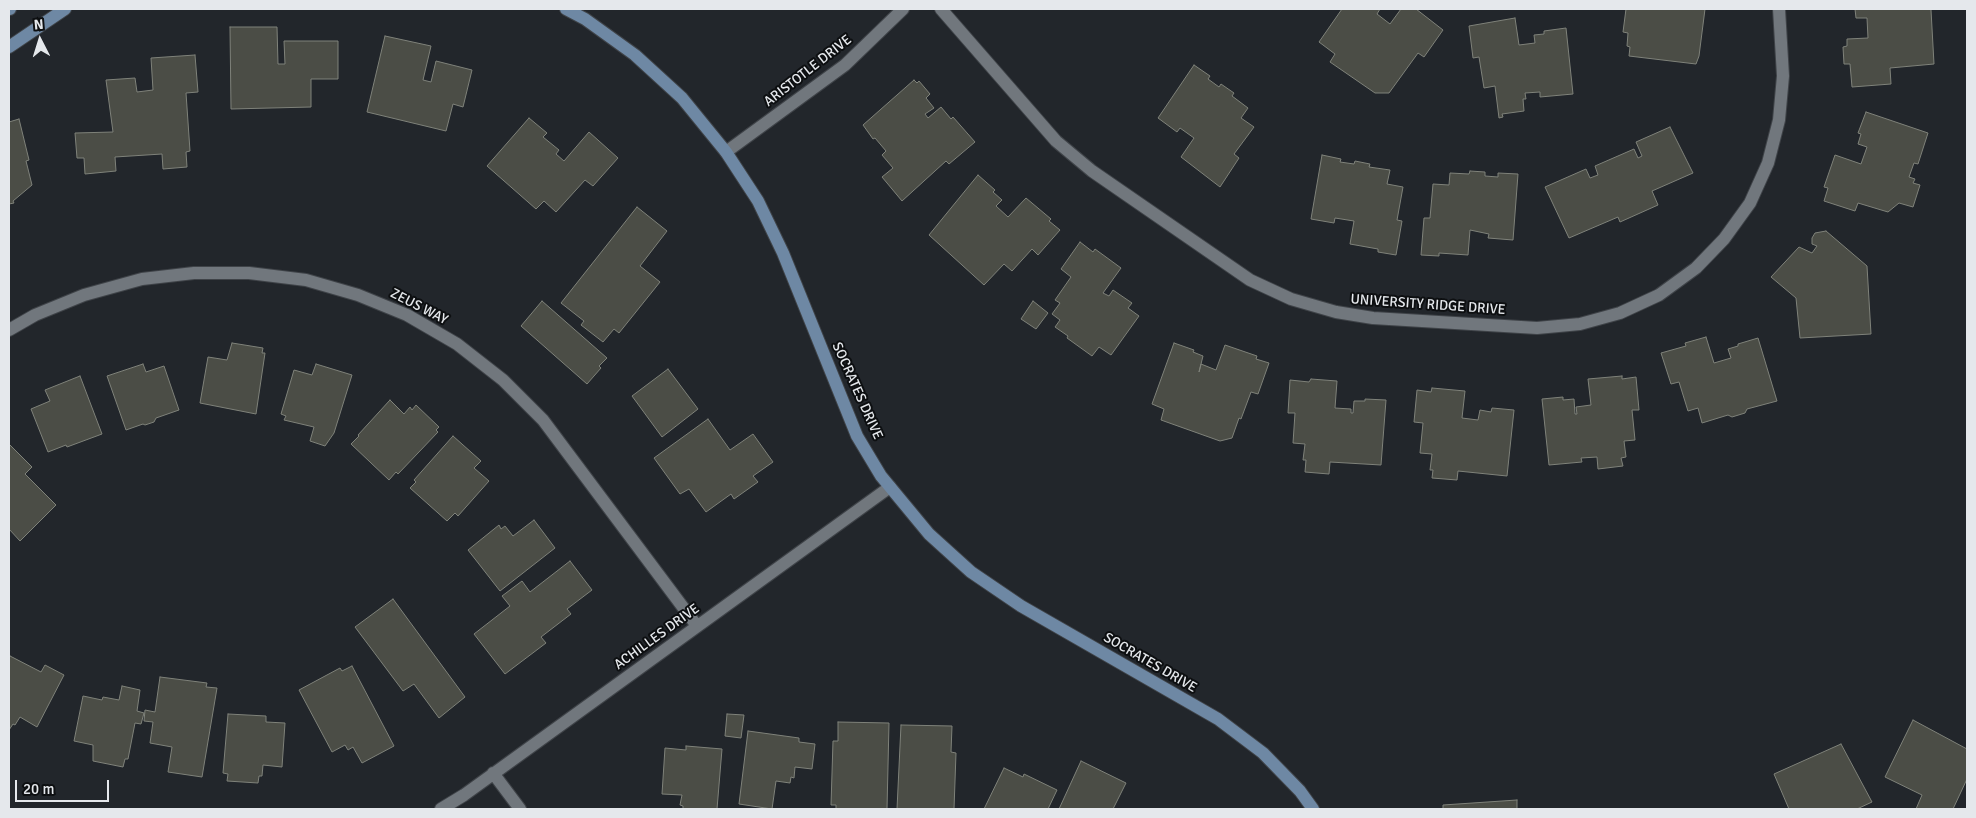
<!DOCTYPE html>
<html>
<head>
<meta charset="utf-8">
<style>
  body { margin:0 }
  #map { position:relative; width:1976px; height:818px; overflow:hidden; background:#22262b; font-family:Signika,sans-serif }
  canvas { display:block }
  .frame { position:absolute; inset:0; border:10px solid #e5e8ec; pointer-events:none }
  .north { position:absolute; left:15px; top:15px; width:50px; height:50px; -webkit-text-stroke:4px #0d0f11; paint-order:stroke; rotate:355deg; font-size:14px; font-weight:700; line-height:20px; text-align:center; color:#e5e8ec }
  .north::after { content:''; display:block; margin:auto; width:18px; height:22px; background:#e5e8ec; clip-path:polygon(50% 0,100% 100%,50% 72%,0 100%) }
  .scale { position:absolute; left:15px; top:780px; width:94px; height:22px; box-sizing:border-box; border:2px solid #e5e8ec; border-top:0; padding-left:6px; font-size:15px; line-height:18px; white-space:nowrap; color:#e5e8ec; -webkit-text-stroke:4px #0d0f11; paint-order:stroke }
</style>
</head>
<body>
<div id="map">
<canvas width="1976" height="818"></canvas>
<div class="frame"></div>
<div class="north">N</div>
<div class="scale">20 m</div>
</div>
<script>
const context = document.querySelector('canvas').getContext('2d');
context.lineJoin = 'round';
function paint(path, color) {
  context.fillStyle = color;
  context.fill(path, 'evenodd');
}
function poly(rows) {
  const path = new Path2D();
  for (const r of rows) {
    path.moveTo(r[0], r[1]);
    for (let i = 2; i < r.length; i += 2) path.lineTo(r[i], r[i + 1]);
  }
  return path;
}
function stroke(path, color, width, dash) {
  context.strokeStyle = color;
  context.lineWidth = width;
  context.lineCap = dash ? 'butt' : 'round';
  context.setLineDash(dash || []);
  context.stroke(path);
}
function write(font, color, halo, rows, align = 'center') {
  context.font = font + ' Signika,sans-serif';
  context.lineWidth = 4;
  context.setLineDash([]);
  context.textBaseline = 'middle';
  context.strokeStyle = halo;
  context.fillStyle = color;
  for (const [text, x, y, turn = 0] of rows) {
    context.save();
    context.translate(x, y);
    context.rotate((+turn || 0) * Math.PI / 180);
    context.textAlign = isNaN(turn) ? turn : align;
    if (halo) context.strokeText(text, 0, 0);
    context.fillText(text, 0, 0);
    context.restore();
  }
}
const building = poly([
  [1342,9,1380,9,1377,14,1390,24,1401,9,1416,9,1443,30,1424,57,1418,53,1389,93,1375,93,1330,62,1335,54,1319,42,1342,9],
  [1626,9,1705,9,1699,56,1696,64,1629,56,1630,47,1627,46,1628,33,1623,32,1626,9],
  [1855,9,1932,9,1931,10,1934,64,1890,68,1891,84,1852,87,1850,64,1844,64,1843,47,1847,46,1847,39,1868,38,1867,18,1856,18,1855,9],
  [1515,18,1519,45,1535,43,1534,35,1544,34,1544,31,1566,28,1573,94,1540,97,1540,92,1525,93,1526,99,1523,99,1524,111,1502,114,1503,117,1499,118,1495,86,1484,88,1479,57,1473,58,1469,26,1515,18],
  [230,27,277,27,278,64,285,64,284,41,338,41,338,79,311,79,311,107,231,109,230,27],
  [385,36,431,46,423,80,431,82,436,61,472,70,463,107,453,104,446,131,367,112,385,36],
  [195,55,198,92,186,93,190,151,186,152,187,167,163,169,162,154,115,157,116,171,85,174,84,158,77,158,75,133,113,132,106,80,135,78,137,92,153,90,151,58,195,55],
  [1194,65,1210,76,1208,79,1219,87,1221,84,1234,93,1232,96,1248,108,1241,118,1254,127,1234,154,1239,158,1220,187,1181,157,1194,138,1180,128,1177,132,1158,118,1194,65],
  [914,80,917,83,919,81,930,94,926,98,934,108,925,114,928,118,941,107,951,119,953,117,975,142,949,164,946,161,902,201,882,177,893,168,882,155,886,151,875,138,873,139,863,125,914,80],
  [1866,112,1928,133,1918,164,1914,163,1909,177,1915,179,1913,183,1920,185,1913,207,1899,203,1888,212,1858,203,1855,211,1824,201,1828,188,1824,187,1835,155,1861,164,1867,147,1858,144,1861,134,1858,133,1866,112],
  [529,118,547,133,543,137,559,150,556,154,564,161,589,132,618,158,593,186,585,180,556,212,544,201,536,209,487,166,529,118],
  [19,119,29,160,26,161,32,185,13,201,14,203,9,204,9,122,19,119],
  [1670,127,1693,173,1652,191,1658,205,1620,222,1618,217,1569,238,1545,187,1586,169,1590,178,1598,175,1595,166,1634,149,1638,158,1642,156,1636,142,1670,127],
  [1322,155,1341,159,1340,162,1354,164,1355,161,1370,164,1369,167,1390,170,1387,184,1403,187,1397,220,1402,221,1396,255,1378,252,1378,249,1350,244,1354,221,1335,218,1334,223,1311,219,1322,155],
  [1470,171,1485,172,1485,176,1498,177,1498,173,1518,174,1513,240,1488,238,1489,234,1470,230,1468,255,1439,253,1439,256,1421,255,1424,218,1430,218,1433,184,1449,185,1450,173,1469,174,1470,171],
  [978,175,995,190,993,192,1002,200,996,206,1008,217,1026,198,1051,219,1049,221,1060,230,1038,255,1032,249,1012,271,1004,264,984,285,929,235,978,175],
  [637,207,667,231,640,266,660,282,619,333,614,329,603,342,581,325,584,321,561,303,637,207],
  [1826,231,1867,266,1871,334,1800,338,1796,298,1771,277,1799,247,1812,253,1817,246,1812,244,1812,238,1815,233,1826,231],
  [1080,242,1093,252,1095,249,1121,268,1103,293,1109,296,1113,290,1132,303,1128,308,1139,316,1111,355,1099,347,1092,356,1067,338,1068,336,1055,327,1060,320,1052,314,1060,303,1055,300,1071,277,1061,269,1080,242],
  [542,301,607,358,599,366,601,368,587,384,521,326,542,301],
  [1033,301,1048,313,1036,329,1021,319,1033,301],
  [1706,337,1714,363,1731,358,1728,349,1738,346,1738,344,1758,338,1777,401,1747,409,1745,413,1732,417,1728,415,1702,423,1698,408,1688,411,1679,382,1671,384,1661,353,1686,346,1685,343,1706,337],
  [232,343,263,348,262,353,265,353,256,414,200,403,208,357,227,360,232,343],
  [1174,343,1194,350,1193,352,1203,356,1199,372,1201,364,1216,370,1225,345,1257,356,1256,359,1269,363,1258,394,1251,392,1241,419,1239,418,1232,438,1220,441,1161,420,1164,409,1152,404,1174,343],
  [143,364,146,372,164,366,179,410,156,418,154,422,145,425,143,424,126,430,107,376,143,364],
  [316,364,352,375,334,433,325,446,310,441,314,427,284,420,286,416,281,414,294,370,312,375,316,364],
  [668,369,698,409,662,437,632,396,668,369],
  [80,376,102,434,67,447,66,445,48,452,31,409,50,401,45,390,80,376],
  [1622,376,1622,379,1636,377,1639,410,1632,410,1635,440,1624,441,1626,457,1621,458,1623,466,1598,469,1597,457,1581,458,1582,462,1549,465,1542,399,1563,397,1563,400,1574,399,1575,414,1577,414,1576,407,1591,405,1588,379,1622,376],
  [1311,379,1337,381,1335,408,1351,409,1351,413,1353,413,1354,401,1365,401,1365,399,1386,400,1381,465,1330,462,1329,474,1305,472,1306,460,1303,460,1305,444,1293,443,1295,413,1288,413,1290,380,1309,382,1311,379],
  [1432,388,1465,391,1462,418,1478,420,1480,410,1491,412,1492,408,1514,410,1507,476,1458,471,1457,480,1432,478,1433,470,1430,470,1432,454,1420,453,1423,423,1414,422,1417,390,1431,392,1432,388],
  [390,400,404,414,410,407,412,410,416,405,439,427,436,430,438,432,398,474,396,472,389,480,351,444,359,436,358,435,390,400],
  [708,419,730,450,753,434,773,462,753,476,758,482,734,499,731,494,706,512,689,489,680,494,654,458,708,419],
  [453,436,481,461,474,468,489,481,458,516,455,513,447,521,410,488,416,482,414,480,453,436],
  [9,444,32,467,25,474,56,505,20,541,9,529,9,444],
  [534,520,555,548,500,591,468,550,499,525,501,529,505,526,513,536,534,520],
  [570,561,592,590,567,609,571,614,541,637,546,643,505,674,474,634,510,606,502,596,522,581,530,592,570,561],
  [393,599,465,697,439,718,414,684,403,691,355,627,393,599],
  [10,656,41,672,45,665,64,675,37,727,20,717,15,725,13,724,9,730,9,659,10,656],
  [352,666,394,746,362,763,353,747,348,750,345,745,332,752,299,690,340,668,342,671,352,666],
  [160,677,207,683,206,687,217,688,202,777,168,772,172,747,150,743,153,722,144,721,145,710,155,712,160,677],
  [122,686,140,690,137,711,144,713,141,724,135,723,128,759,125,759,123,767,93,761,93,745,74,741,83,696,102,700,103,697,119,700,122,686],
  [228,714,266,716,266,722,285,723,282,767,263,765,262,776,259,776,258,783,227,781,228,774,223,773,228,714],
  [727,714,744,715,741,738,725,736,727,714],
  [1913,720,1967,749,1967,779,1953,809,1916,809,1922,795,1885,777,1913,720],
  [838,722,889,723,887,809,836,809,836,805,831,805,833,741,838,741,838,722],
  [901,725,952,726,951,752,956,753,954,809,897,809,901,725],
  [748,731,799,738,799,742,815,744,812,769,795,767,794,778,791,777,790,783,776,781,772,809,739,804,748,731],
  [1841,744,1872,802,1857,809,1789,809,1774,774,1841,744],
  [686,746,722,749,717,809,683,809,683,806,680,805,682,795,662,794,665,748,686,750,686,746],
  [1081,761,1126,783,1113,809,1059,809,1081,761],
  [1004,768,1023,777,1024,774,1057,790,1048,809,984,809,1004,768],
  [1517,800,1517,809,1443,809,1443,805,1517,800]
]);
paint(building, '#4b4d46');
stroke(building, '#7f827a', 1);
const street = poly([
  [941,9,1056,141,1092,171,1250,280,1291,299,1336,312,1373,318,1537,328,1580,324,1620,313,1659,295,1696,268,1724,239,1750,203,1768,163,1779,120,1783,76,1779,9],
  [726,152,845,65,903,9],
  [9,330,35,315,84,295,142,279,194,273,249,273,306,280,358,295,407,315,457,344,503,380,543,420,697,626],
  [493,773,520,809],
  [441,809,464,795,890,487]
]);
const secondary = poly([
  [9,9,10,9],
  [566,9,585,19,635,55,682,98,726,152,758,201,783,253,857,436,881,476,929,534,971,572,1021,606,1218,719,1263,753,1300,791,1313,809],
  [9,47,65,9]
]);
stroke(street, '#3f4348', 14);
stroke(secondary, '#3f4348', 14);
stroke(street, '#71777d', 12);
stroke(secondary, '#6e88a4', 12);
write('14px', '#e5e8ec', '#0d0f11', [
  ["ARISTOTLE DRIVE",808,71,-38],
  ["UNIVERSITY RIDGE DRIVE",1428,305,4],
  ["ZEUS WAY",419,307,27],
  ["SOCRATES DRIVE",857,391,66],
  ["ACHILLES DRIVE",657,637,-36],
  ["SOCRATES DRIVE",1150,663,30]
]);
</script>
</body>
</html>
